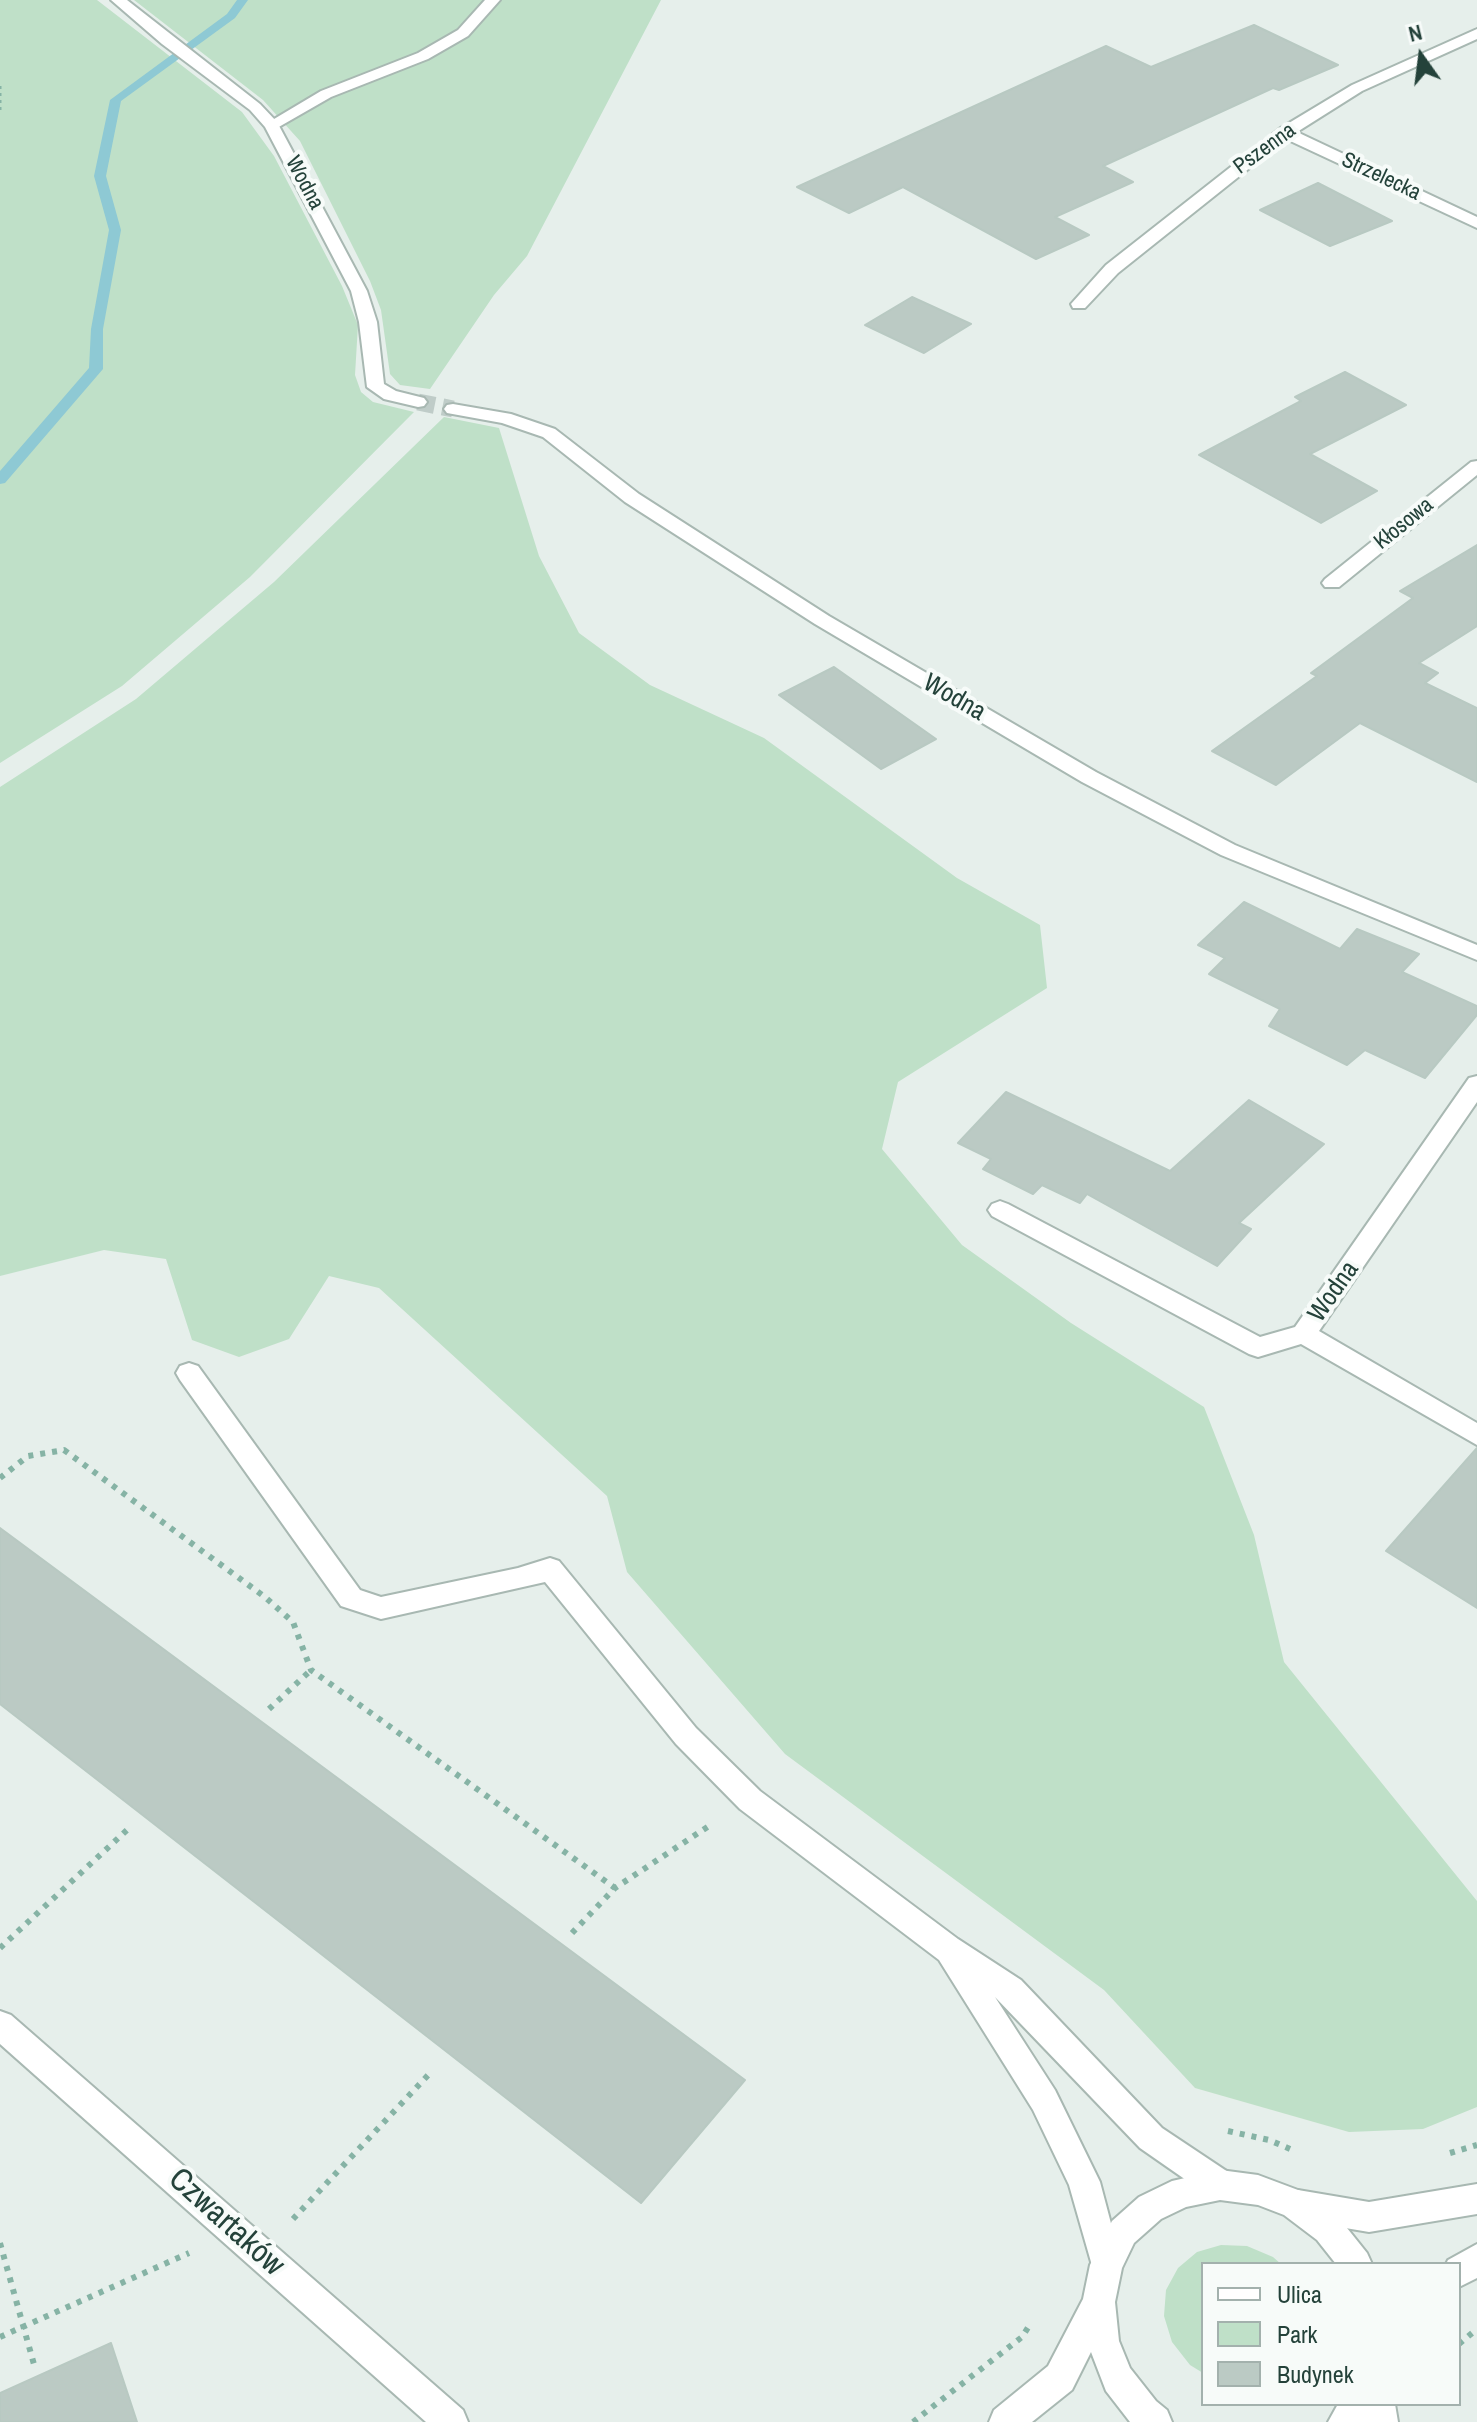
<!DOCTYPE html>
<html>
<head>
<meta charset="utf-8">
<style>
  body { margin:0 }
  #map { position:relative; width:1477px; height:2422px; overflow:hidden; background:#e6efeb; font-family:"Archivo Narrow",sans-serif }
  canvas { display:block }
  .legend { position:absolute; left:1201px; top:2262px; width:260px; height:144px; box-sizing:border-box; background:#f7fbf9; border:2px solid #a3b1ad; margin:0; padding:10px 14px; list-style:none; font-size:24px; color:#24423a }
  .legend li { display:flex; align-items:center; gap:16px; height:40px }
  .legend b { width:40px; border:2px solid #a3b1ad }
  .north { position:absolute; left:1381px; top:16px; width:80px; height:80px; -webkit-text-stroke:6px #f7fbf9; paint-order:stroke; rotate:346deg; font-size:22px; font-weight:700; line-height:32px; text-align:center; color:#24423a }
  .north::after { content:''; display:block; margin:auto; width:28px; height:36px; background:#24423a; clip-path:polygon(50% 0,100% 100%,50% 72%,0 100%) }
</style>
</head>
<body>
<div id="map">
<canvas width="1477" height="2422"></canvas>
<ul class="legend">
<li><b style="height:10px;background:#fff"></b>Ulica</li>
<li><b style="height:22px;background:#bfe0c8"></b>Park</li>
<li><b style="height:22px;background:#bbcac4"></b>Budynek</li>
</ul>
<div class="north">N</div>
</div>
<script>
const context = document.querySelector('canvas').getContext('2d');
context.lineJoin = 'round';
function paint(path, color) {
  context.fillStyle = color;
  context.fill(path, 'evenodd');
}
function poly(rows) {
  const path = new Path2D();
  for (const r of rows) {
    path.moveTo(r[0], r[1]);
    for (let i = 2; i < r.length; i += 2) path.lineTo(r[i], r[i + 1]);
  }
  return path;
}
function stroke(path, color, width, dash) {
  context.strokeStyle = color;
  context.lineWidth = width;
  context.lineCap = dash ? 'butt' : 'round';
  context.setLineDash(dash || []);
  context.stroke(path);
}
function write(font, color, halo, rows, align = 'center') {
  context.font = font + ' "Archivo Narrow",sans-serif';
  context.lineWidth = 8;
  context.setLineDash([]);
  context.textBaseline = 'middle';
  context.strokeStyle = halo;
  context.fillStyle = color;
  for (const [text, x, y, turn = 0] of rows) {
    context.save();
    context.translate(x, y);
    context.rotate((+turn || 0) * Math.PI / 180);
    context.textAlign = isNaN(turn) ? turn : align;
    if (halo) context.strokeText(text, 0, 0);
    context.fillText(text, 0, 0);
    context.restore();
  }
}
paint(poly([
  [0,0,97,0,242,112,274,156,342,286,358,325,355,375,361,392,373,402,414,412,250,577,122,686,0,763],
  [134,0,661,0,527,256,494,295,430,389,400,385,390,374,381,310,370,281,300,141,263,100],
  [444,417,499,428,539,556,579,633,650,685,764,738,957,878,1040,925,1047,988,898,1082,882,1149,962,1245,1071,1323,1204,1407,1254,1535,1284,1662,1477,1901,1477,2107,1423,2129,1349,2132,1195,2088,1104,1990,785,1754,627,1572,607,1496,379,1288,329,1276,289,1339,239,1357,192,1340,166,1259,104,1250,0,1276,0,787,136,699,274,582],
  [1221,2245,1247,2246,1273,2257,1281,2264,1203,2264,1203,2373,1190,2365,1172,2342,1164,2316,1166,2290,1178,2268,1197,2252]
]), '#bfe0c8');
paint(poly([
  [237,0,248,0,235,18,121,101,106,176,121,230,103,329,103,369,5,483,0,484,0,471,89,368,91,329,109,230,94,176,110,100,227,14,237,0]
]), '#8ec9d4');
const building = poly([
  [1254,25,1338,65,1279,90,1273,88,1103,166,1133,182,1055,217,1089,235,1036,259,903,187,849,213,797,187,1106,46,1151,67,1254,25],
  [1318,183,1392,221,1330,246,1260,210,1318,183],
  [912,297,971,324,924,353,865,325,912,297],
  [1345,372,1406,405,1310,454,1377,491,1321,523,1199,455,1301,401,1295,397,1345,372],
  [1477,545,1477,626,1419,663,1438,673,1425,683,1477,708,1477,782,1360,723,1276,785,1212,751,1317,676,1311,673,1413,598,1400,591,1477,545],
  [834,667,936,739,881,769,779,695,834,667],
  [1244,902,1340,949,1357,929,1419,954,1402,972,1477,1006,1477,1015,1425,1078,1365,1050,1347,1065,1269,1026,1280,1009,1209,974,1225,958,1198,945,1244,902],
  [1006,1092,1170,1171,1249,1100,1324,1144,1239,1223,1251,1229,1217,1266,1087,1194,1080,1203,1042,1185,1033,1194,983,1169,991,1159,958,1143,1006,1092],
  [1477,1448,1477,1608,1386,1551,1477,1448],
  [0,1528,745,2080,641,2203,0,1704,0,1528],
  [111,2343,137,2422,0,2422,0,2393,111,2343]
]);
paint(building, '#bbcac4');
stroke(building, '#b8c9c2', 2);
stroke(poly([
  [418,402,453,409]
]), '#bfccc8', 17, [17, 8]);
const service = poly([
  [485,0,500,0,468,36,428,59,331,97,277,128,272,130,264,125,321,91,418,53,458,30,485,0],
  [1477,1076,1477,1102,1319,1331,1477,1423,1477,1445,1301,1344,1258,1357,1249,1354,992,1216,988,1210,992,1204,1000,1201,1008,1204,1260,1337,1295,1327,1469,1078,1477,1076]
]);
const minor = poly([
  [111,0,127,0,260,104,277,122,367,291,377,322,384,384,396,391,424,398,427,402,424,406,418,407,384,399,367,387,359,322,351,291,265,127,250,110,162,44,111,0],
  [1477,29,1477,39,1362,91,1297,132,1477,217,1477,228,1286,139,1118,273,1085,308,1073,308,1071,304,1106,265,1279,129,1352,85,1477,29],
  [453,404,511,414,555,429,639,494,829,616,1096,772,1235,845,1477,945,1477,960,1221,855,1082,782,815,624,625,502,543,437,502,423,447,413,444,409,447,405,453,404],
  [1477,461,1477,475,1339,587,1325,587,1322,583,1325,579,1471,462,1477,461],
  [189,1363,198,1366,360,1590,381,1597,518,1568,550,1558,559,1561,696,1728,760,1791,958,1939,1021,1980,1162,2128,1231,2174,1236,2185,1231,2196,1220,2200,1209,2196,1140,2148,995,1997,1055,2090,1100,2182,1122,2265,1117,2276,1106,2281,1095,2276,1069,2185,1033,2110,939,1960,740,1809,676,1744,545,1582,381,1619,341,1606,180,1380,176,1373,180,1366,189,1363],
  [0,2011,11,2015,463,2410,468,2422,426,2422,0,2044,0,2011],
  [1477,2184,1477,2214,1369,2232,1298,2220,1287,2216,1282,2205,1287,2194,1298,2190,1369,2202,1477,2184],
  [1477,2244,1477,2278,1459,2287,1459,2264,1446,2264,1448,2260,1477,2244]
]);
const tertiary = poly([
  [1220,2170,1258,2175,1306,2193,1339,2218,1367,2253,1372,2264,1336,2264,1317,2240,1284,2215,1258,2205,1220,2200,1186,2207,1161,2219,1134,2243,1122,2268,1115,2302,1119,2341,1130,2368,1156,2401,1167,2410,1172,2422,1130,2422,1106,2391,1091,2352,1072,2390,1032,2422,989,2422,994,2410,1048,2366,1083,2299,1090,2265,1112,2221,1139,2197,1172,2181,1220,2170],
  [1338,2404,1395,2404,1398,2422,1328,2422,1338,2404]
]);
stroke(service, '#a8b8b2', 4);
stroke(minor, '#a8b8b2', 4);
stroke(tertiary, '#a8b8b2', 4);
stroke(poly([
  [0,86,0,110]
]), '#86b3a5', 3, [3, 4]);
stroke(poly([
  [0,1478,28,1456,64,1450,265,1597,293,1622,311,1670,615,1888],
  [269,1709,311,1670],
  [572,1933,615,1888,712,1824],
  [0,1948,127,1830],
  [1228,2131,1269,2140,1290,2149],
  [1450,2153,1477,2145],
  [293,2219,431,2072],
  [0,2243,35,2368],
  [0,2337,189,2253],
  [1459,2344,1477,2329],
  [913,2422,1022,2337,1029,2326]
]), '#86b3a5', 6, [5, 7]);
paint(service, '#fff');
paint(minor, '#fff');
paint(tertiary, '#fff');
write('22px', '#24423a', '#f7fbf9', [
  ["Pszenna",1265,149,-36],
  ["Strzelecka",1381,177,25],
  ["Wodna",304,183,62],
  ["Kłosowa",1404,524,-39]
]);
write('26px', '#24423a', '#f7fbf9', [
  ["Wodna",954,698,30],
  ["Wodna",1334,1292,-55]
]);
write('32px', '#24423a', '#f7fbf9', [
  ["Czwartaków",226,2223,42]
]);
</script>
</body>
</html>
